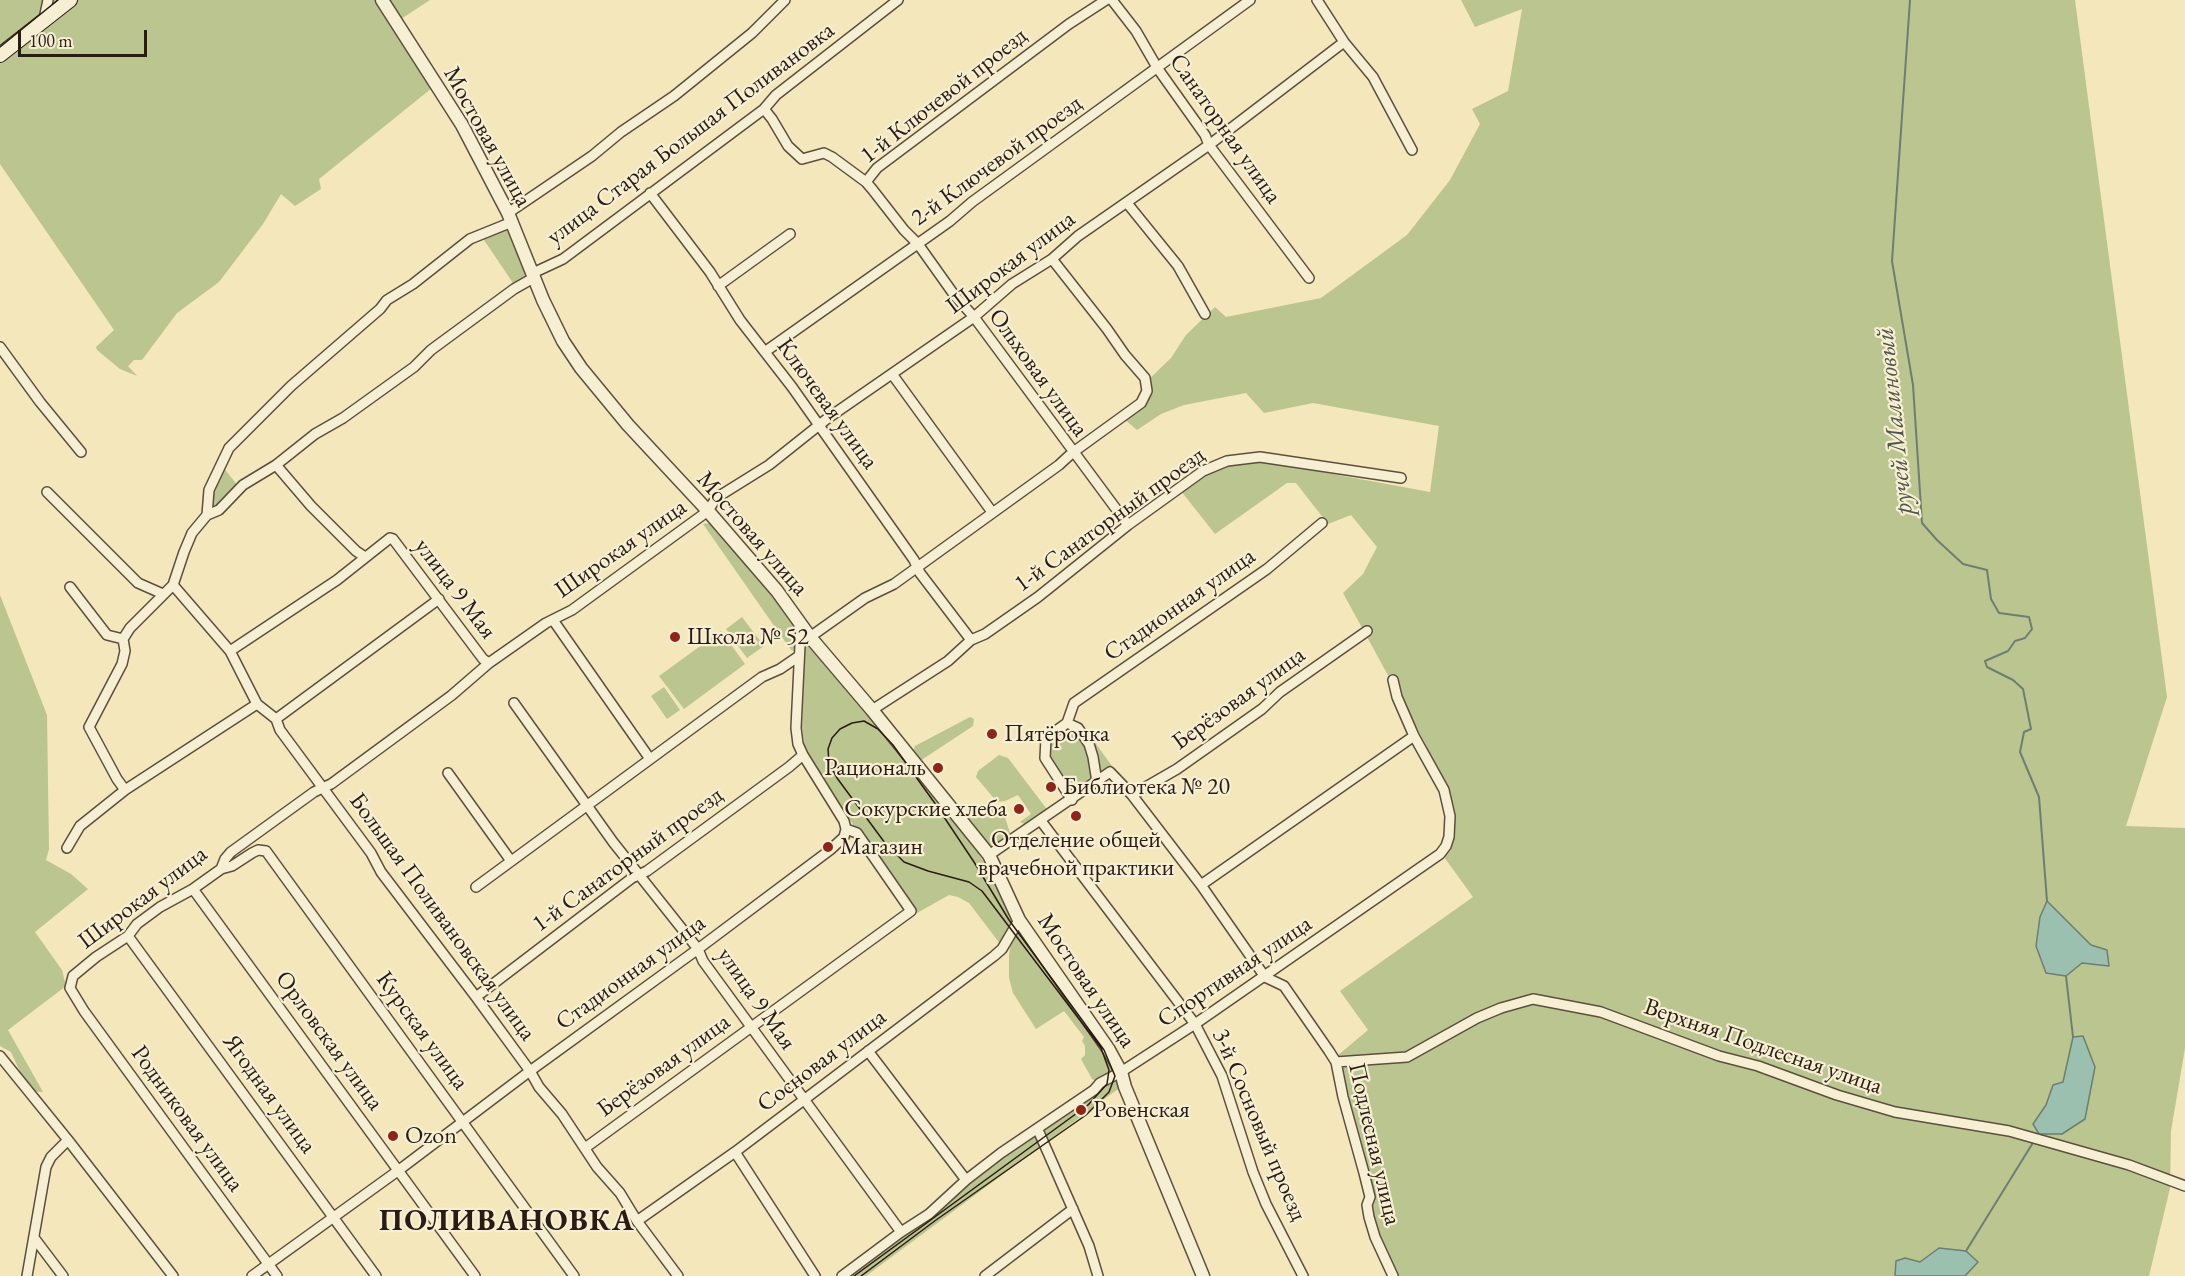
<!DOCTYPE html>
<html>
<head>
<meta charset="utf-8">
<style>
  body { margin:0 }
  #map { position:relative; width:2185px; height:1276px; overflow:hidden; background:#f3e7bb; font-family:"EB Garamond",serif }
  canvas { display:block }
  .scale { position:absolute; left:18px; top:30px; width:129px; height:27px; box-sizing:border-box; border:3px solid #2a1c14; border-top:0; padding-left:8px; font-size:18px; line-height:21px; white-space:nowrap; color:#2a1c14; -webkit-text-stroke:4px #f7efd3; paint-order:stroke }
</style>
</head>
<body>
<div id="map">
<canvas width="2185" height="1276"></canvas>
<div class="scale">100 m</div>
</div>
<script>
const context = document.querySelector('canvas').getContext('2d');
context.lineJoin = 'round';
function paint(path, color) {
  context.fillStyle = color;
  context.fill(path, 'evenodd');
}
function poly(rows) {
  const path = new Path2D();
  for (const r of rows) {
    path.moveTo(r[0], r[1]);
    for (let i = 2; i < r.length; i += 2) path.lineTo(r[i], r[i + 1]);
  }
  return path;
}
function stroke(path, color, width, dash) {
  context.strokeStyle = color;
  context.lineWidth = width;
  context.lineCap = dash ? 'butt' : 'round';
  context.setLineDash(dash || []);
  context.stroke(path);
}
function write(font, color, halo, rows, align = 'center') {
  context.font = font + ' "EB Garamond",serif';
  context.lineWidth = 4.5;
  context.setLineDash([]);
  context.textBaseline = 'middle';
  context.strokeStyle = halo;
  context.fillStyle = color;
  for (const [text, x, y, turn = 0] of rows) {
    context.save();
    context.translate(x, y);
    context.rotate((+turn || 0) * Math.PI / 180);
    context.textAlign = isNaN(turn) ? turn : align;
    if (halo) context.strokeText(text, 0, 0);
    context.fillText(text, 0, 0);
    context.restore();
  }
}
paint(poly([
  [0,0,61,0,0,47],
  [77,0,375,0,432,88,319,179,321,189,295,206,281,194,263,224,219,282,177,313,142,360,134,360,128,366,137,376,120,369,97,350,96,347,114,330,0,164,0,61,39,28],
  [387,0,430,0,401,19],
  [1461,0,2075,0,2167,697,2126,826,2185,828,2185,1048,2171,1131,2170,1188,2149,1276,1395,1276,1374,1230,1337,1056,1368,1030,1340,991,1473,897,1444,857,1450,849,1452,839,1448,794,1425,743,1343,593,1363,574,1377,547,1351,515,1328,524,1296,483,1287,483,1215,534,1181,491,1205,475,1228,463,1257,460,1430,492,1439,426,1313,403,1264,413,1246,393,1184,405,1161,414,1137,430,1122,417,1142,403,1147,381,1171,358,1186,335,1215,307,1226,317,1321,298,1407,235,1450,180,1480,124,1472,109,1508,91,1522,9,1475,27],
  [508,229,511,231,528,273,523,281,515,286,482,237],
  [223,467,238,486,218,508,210,509,210,492],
  [710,523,715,525,772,592,794,621,796,629,795,651,791,650,703,524],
  [0,595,47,715,49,849,46,860,71,874,88,889,35,932,62,970,66,986,8,1030,43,1092,29,1091,11,1052,0,1046],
  [742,617,764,646,747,658,726,629],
  [721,631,745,664,684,709,659,676],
  [810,643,904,758,974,847,1000,887,1012,919,1012,923,1001,945,969,903,958,897,949,895,917,913,834,798,808,757,804,743,802,726,805,648],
  [664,687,680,710,667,719,651,696],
  [970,717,974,719,973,726,920,761,913,752,915,746],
  [1080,722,1112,766,1074,794,1047,756,1048,747],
  [999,755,1008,758,1049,812,1029,826,1020,822,1031,814,1018,795,1005,801,997,802,976,777,978,771],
  [983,807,994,807,1004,814,1010,833,1008,840,990,849,966,820],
  [1018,928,1107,1052,1113,1072,1097,1082,1092,1079,1081,1059,1085,1055,1085,1046,1082,1041,1084,1037,1064,1011,1036,1029,1013,993,1009,978,1009,955,1012,936],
  [1112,1079,1118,1082,1118,1089,866,1276,849,1276,930,1217,968,1181]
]), '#bbc590');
const water = poly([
  [2047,901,2091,945,2107,950,2109,966,2082,963,2066,976,2046,973,2036,946,2040,917,2047,901],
  [2083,1036,2095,1067,2085,1119,2062,1134,2039,1134,2033,1124,2046,1105,2053,1085,2063,1082,2073,1037,2083,1036],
  [1939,1248,1966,1251,1978,1262,1965,1276,1895,1276,1896,1261,1905,1258,1920,1262,1939,1248]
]);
paint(water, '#9bc0b0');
stroke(water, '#6e7e72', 1.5);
stroke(poly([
  [1910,0,1892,261,1913,385,1922,523,1937,540,1963,564,1987,570,1991,599,1999,613,2029,617,2032,629,2025,638,2015,641,2008,651,1985,661,1987,667,2013,680,2023,689,2031,729,2024,732,2020,752,2039,797,2047,901],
  [2066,976,2073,1037],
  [1966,1251,2034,1141]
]), '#6e7e72', 2);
const minor = poly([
  [1112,0,1136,31,1158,69,1205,135,1209,145,1309,278],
  [1317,0,1344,42,1373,77,1412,150],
  [44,19,48,0],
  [764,109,772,119,788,146,802,159,824,153,832,157,866,182,872,189,904,230,918,244,955,296,974,317,1128,525],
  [866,182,877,168,1069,24,1106,0],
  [650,193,710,272,740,320,792,387,914,560,920,573,971,640],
  [1127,203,1178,266,1205,314],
  [508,213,592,156,621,132,674,96,752,33,785,0],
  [533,273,563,259,764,109,776,95,898,0],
  [718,286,790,234],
  [0,347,40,402,81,452],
  [766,351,950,221,972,202,1250,0],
  [892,374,992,512],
  [276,465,311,506,356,551,365,557],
  [47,492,138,583,163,594],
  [207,515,209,490,229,448,291,386,380,309,387,300,413,284,470,239,512,222],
  [173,585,230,651,257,704,276,719,280,730,371,853,381,872,476,997,530,1071,539,1087,562,1114,597,1167,620,1193,637,1221,678,1276],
  [70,587,107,635,123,639],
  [553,620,650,759],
  [810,637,865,598,894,584,1059,465,1072,453,1141,403,1147,391,1145,378,1125,355,1107,329,1052,259],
  [230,651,337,580,390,538,393,539,483,659,489,663],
  [514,703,613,842,698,949,703,961,901,1232],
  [872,710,948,661,971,640,985,634,1038,597,1128,525,1203,471,1227,461,1260,457,1401,478],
  [276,719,439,599],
  [1067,723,1074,703,1267,569,1322,523],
  [1067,723,1046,738,1045,758,1072,800],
  [1067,723,1078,728,1089,744,1093,757,1097,782],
  [448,773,511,861],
  [125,790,117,779,89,727,122,664,125,651,123,639,130,628,173,585,184,552,192,533,207,515,219,510,243,485,276,465,315,434,343,418,414,367,431,350,514,289,535,277],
  [1132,795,1177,769,1262,709,1280,692,1367,631],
  [1041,821,1195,1024,1222,1076,1253,1172,1266,1204,1303,1276],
  [67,848,80,826,125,790,257,704],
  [989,855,1110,772,1132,795,1201,885,1265,977,1284,986,1329,1051,1336,1062,1343,1097,1364,1173,1370,1197,1367,1205,1369,1217,1375,1237,1393,1276],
  [221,869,232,866,252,853,258,850,266,851,574,1276],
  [1201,885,1414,736],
  [476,887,762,677,780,669,799,656],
  [193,889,475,1276],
  [128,936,376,1276],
  [476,997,632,878,647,871,789,767,803,755],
  [868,1051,966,1180],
  [0,1056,68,1140,173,1276],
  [1336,1062,1407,1057,1477,1018,1501,1008,1533,999,1601,1012,1719,1056,1758,1066,1837,1095,1895,1112,2009,1131,2129,1165,2185,1186],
  [1038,1130,1089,1246,1098,1276],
  [585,1148,911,911,857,833,846,829],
  [735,1152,815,1276],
  [637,1221,735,1152,994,956,1002,949,1019,920],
  [35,1239,63,1276],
  [27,1276,46,1167,51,1157,68,1140],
  [252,1276,399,1170,530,1071,698,949,830,850,844,837,846,829,844,821,803,755,798,744,796,728,801,624],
  [277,1276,84,1011,70,988,73,976,96,957,128,936,137,924,160,907,193,889,221,869,225,859,231,852,314,792,331,784,452,695,489,663,546,623,572,610,708,511,716,498,769,465,828,418,974,317,1012,284,1052,259,1078,236,1209,145,1344,42],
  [842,1276,901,1232,929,1214,966,1180,1001,1153,1094,1090,1100,1083,1121,1072,1195,1024,1440,854,1446,846,1449,837,1450,816,1444,790,1414,736,1397,697,1393,680],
  [985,1276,1073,1209]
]);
const tertiary = poly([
  [382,0,462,125,508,213,543,300,563,341,581,368,628,425,708,511,777,591,810,637,872,710,989,855,1019,920,1109,1050,1121,1072,1125,1087,1203,1276]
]);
const secondary = poly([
  [0,55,70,0]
]);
stroke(minor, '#5c4f3e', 12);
stroke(tertiary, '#5c4f3e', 15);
stroke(secondary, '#2a1c14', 16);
stroke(minor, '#f7efd3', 9);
stroke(tertiary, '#f7efd3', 12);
stroke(secondary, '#f7efd3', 14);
stroke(poly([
  [0,47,58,0],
  [854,1276,1088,1105,1107,1084,1109,1070,1101,1048,982,891,969,882,928,871,904,862,885,843,837,778,829,763,828,749,832,738,840,729,852,723,864,721,878,729,893,745,934,802,974,862,1009,920,1104,1050,1115,1076,1109,1092,1086,1115,936,1220,861,1276]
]), '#2a1c14', 1.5);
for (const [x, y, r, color] of [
  [675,637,6,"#8f2418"],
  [992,734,6,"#8f2418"],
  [938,768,6,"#8f2418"],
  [1051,787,6,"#8f2418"],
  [1019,809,6,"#8f2418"],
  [1076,816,6,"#8f2418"],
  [828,847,6,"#8f2418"],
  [1081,1110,6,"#8f2418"],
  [393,1136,6,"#8f2418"]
]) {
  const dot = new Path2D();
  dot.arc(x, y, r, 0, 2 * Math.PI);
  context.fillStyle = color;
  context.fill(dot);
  stroke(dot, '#f7efd3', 2);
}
write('24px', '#2a1c14', '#f7efd3', [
  ["1-й Ключевой проезд",944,96,-38],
  ["Санаторная улица",1225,129,55],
  ["улица Старая Большая Поливановка",691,134,-37],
  ["Мостовая улица",487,137,61],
  ["2-й Ключевой проезд",997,161,-36],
  ["Широкая улица",1011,263,-37],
  ["Ольховая улица",1038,373,54],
  ["Ключевая улица",827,404,54],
  ["1-й Санаторный проезд",1110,520,-36],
  ["Мостовая улица",752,534,49],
  ["Широкая улица",621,549,-35],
  ["улица 9 Мая",455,589,53],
  ["Стадионная улица",1180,605,-35],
  ["Берёзовая улица",1239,699,-36],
  ["1-й Санаторный проезд",628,860,-36],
  ["Широкая улица",143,898,-37],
  ["Большая Поливановская улица",442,917,54],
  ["Спортивная улица",1235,972,-34],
  ["Стадионная улица",631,973,-36],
  ["Мостовая улица",1086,981,56],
  ["улица 9 Мая",756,999,55],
  ["Курская улица",422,1031,54],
  ["Орловская улица",329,1041,54],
  ["Верхняя Подлесная улица",1763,1047,19],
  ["Сосновая улица",822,1061,-37],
  ["Берёзовая улица",664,1066,-36],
  ["Ягодная улица",269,1094,54],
  ["Родниковая улица",187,1119,54],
  ["3-й Сосновый проезд",1259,1125,67],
  ["Подлесная улица",1374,1144,77]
]);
write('24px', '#2a1c14', '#f7efd3', [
  ["Школа № 52",687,637],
  ["Пятёрочка",1004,734],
  ["Рациональ",926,768,"right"],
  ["Библиотека № 20",1063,787],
  ["Сокурские хлеба",1007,809,"right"],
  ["Отделение общей",1076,840,"center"],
  ["врачебной практики",1076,868,"center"],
  ["Магазин",840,847],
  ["Ровенская",1093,1110],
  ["Ozon",405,1136]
], 'left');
write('italic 26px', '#52554b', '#f7efd3', [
  ["ручей Малиновый",1895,421,-96]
]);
context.letterSpacing = '1.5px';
write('bold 30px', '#2a1c14', '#f7efd3', [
  ["ПОЛИВАНОВКА",507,1222]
]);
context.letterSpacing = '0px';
</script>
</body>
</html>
